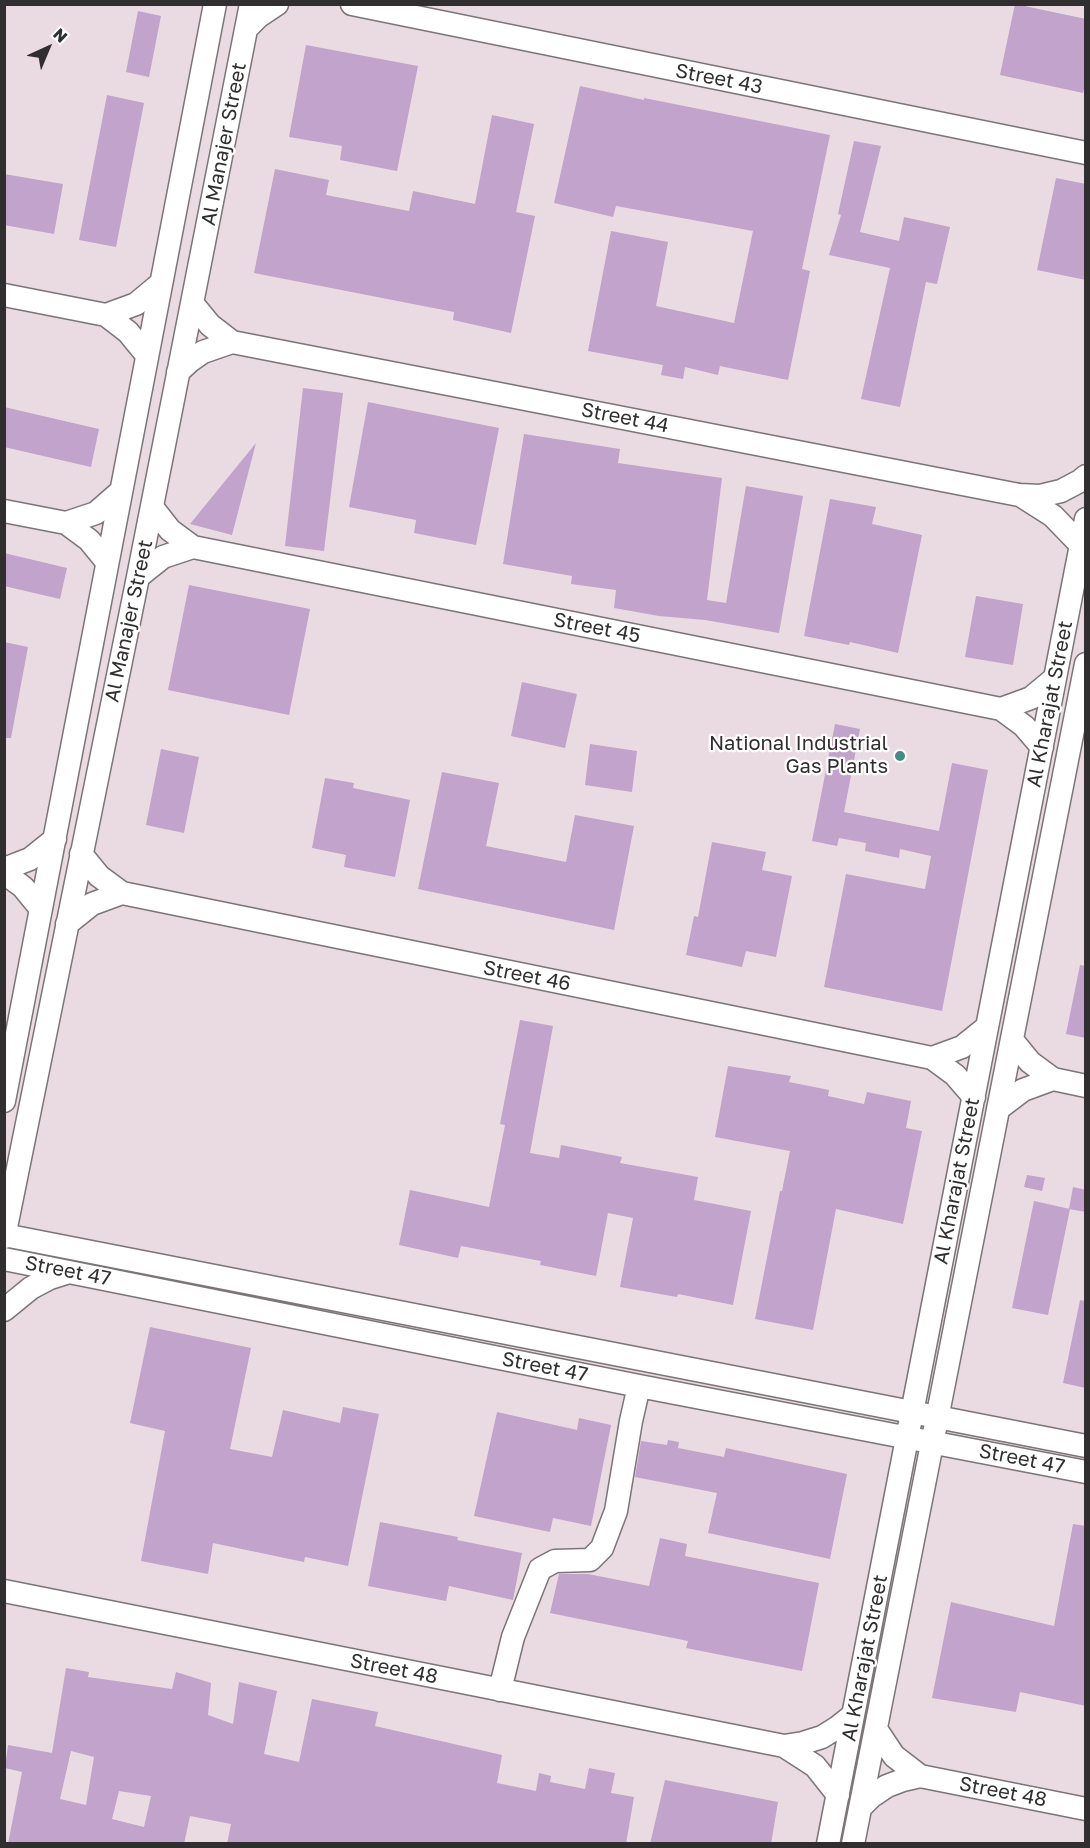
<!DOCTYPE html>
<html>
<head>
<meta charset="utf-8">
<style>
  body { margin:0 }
  #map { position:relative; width:1090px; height:1848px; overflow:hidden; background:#efe9eb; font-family:"Golos Text",sans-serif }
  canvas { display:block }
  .frame { position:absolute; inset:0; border:6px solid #302e2f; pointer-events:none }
  .north { position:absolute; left:18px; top:18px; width:60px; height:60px; -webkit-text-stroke:4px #fff; paint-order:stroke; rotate:44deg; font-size:16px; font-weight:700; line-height:24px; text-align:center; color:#302e2f }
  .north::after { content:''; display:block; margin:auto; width:21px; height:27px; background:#302e2f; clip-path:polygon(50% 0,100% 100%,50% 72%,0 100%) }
</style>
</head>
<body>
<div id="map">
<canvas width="1090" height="1848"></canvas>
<div class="frame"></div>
<div class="north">N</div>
</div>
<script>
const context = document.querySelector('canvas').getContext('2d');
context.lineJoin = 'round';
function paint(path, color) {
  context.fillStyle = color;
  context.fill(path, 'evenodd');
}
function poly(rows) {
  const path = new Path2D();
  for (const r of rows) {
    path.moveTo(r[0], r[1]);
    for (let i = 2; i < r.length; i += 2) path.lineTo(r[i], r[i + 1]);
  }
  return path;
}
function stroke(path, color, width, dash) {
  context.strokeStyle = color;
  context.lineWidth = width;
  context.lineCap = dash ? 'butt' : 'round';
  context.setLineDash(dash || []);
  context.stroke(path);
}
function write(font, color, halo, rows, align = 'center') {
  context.font = font + ' "Golos Text",sans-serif';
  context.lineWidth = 4.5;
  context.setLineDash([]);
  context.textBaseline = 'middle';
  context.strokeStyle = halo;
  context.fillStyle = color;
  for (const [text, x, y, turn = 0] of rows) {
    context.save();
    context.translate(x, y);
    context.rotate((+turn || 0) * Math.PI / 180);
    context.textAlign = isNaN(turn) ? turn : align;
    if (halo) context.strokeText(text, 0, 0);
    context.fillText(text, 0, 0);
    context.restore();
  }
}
paint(poly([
  [5,5,1085,5,1085,1843,5,1843]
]), '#eadbe2');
paint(poly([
  [1015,4,1086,19,1086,81,1083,93,1000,75],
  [138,11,161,16,149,77,126,72],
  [306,45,418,66,397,171,340,160,342,146,289,137],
  [580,86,644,100,644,98,830,135,802,269,810,271,788,380,720,366,718,375,685,367,683,379,661,375,663,365,588,351,611,231,668,242,656,306,734,323,753,231,616,206,613,217,554,203],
  [107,95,144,103,116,247,79,240],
  [492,115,534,124,516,212,535,216,511,333,453,320,454,312,254,273,275,169,329,180,326,195,409,211,413,191,475,204],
  [854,141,881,146,860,232,899,241,904,217,950,227,937,284,926,282,900,407,861,399,890,268,829,255,841,215,838,214],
  [4,174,63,184,54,234,4,225],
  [1056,178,1086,184,1086,280,1037,270],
  [303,388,343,393,324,551,285,546],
  [368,402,499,428,476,545,414,533,416,520,349,507],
  [4,407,99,429,91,467,4,447],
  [524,434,620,449,618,463,722,478,707,600,726,603,746,486,803,496,779,633,705,620,659,616,614,608,616,590,571,584,572,576,503,564],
  [256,443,232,535,190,524],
  [830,499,876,507,872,524,922,535,898,653,850,642,849,645,804,636],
  [4,553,67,568,60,599,4,586],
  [189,585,310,609,289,715,168,690],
  [976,596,1023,604,1013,665,965,657],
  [4,642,28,647,11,738,4,738],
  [522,682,577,694,565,748,511,736],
  [835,724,860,729,844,812,939,831,952,763,988,770,942,1011,824,987,846,874,925,889,931,856,900,849,899,858,865,851,866,843,839,838,837,846,812,841],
  [590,744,637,751,632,792,585,785],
  [161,749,199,757,184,833,146,825],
  [442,772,499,783,486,846,566,862,575,815,634,826,614,930,418,889],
  [325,778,354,783,353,788,410,800,395,877,344,867,346,855,312,848],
  [712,842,766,852,762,870,792,876,776,957,746,951,742,967,686,955,694,916,698,917],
  [1080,965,1086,966,1086,1038,1066,1034],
  [520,1020,553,1026,530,1153,559,1158,561,1145,622,1157,620,1163,698,1177,694,1200,751,1211,733,1305,678,1294,677,1297,620,1287,633,1218,608,1213,596,1276,540,1265,541,1261,461,1246,458,1258,399,1245,410,1190,489,1207,505,1125,500,1124],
  [728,1066,791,1076,789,1082,829,1090,828,1096,864,1104,867,1092,911,1101,906,1128,922,1131,903,1224,836,1209,813,1330,755,1319,780,1191,782,1191,790,1151,715,1137],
  [1027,1175,1045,1178,1042,1191,1024,1187],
  [1073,1187,1086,1190,1086,1212,1069,1209],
  [1034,1201,1070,1209,1048,1315,1012,1308],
  [1080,1300,1086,1301,1086,1388,1063,1383],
  [150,1327,251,1348,230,1449,272,1457,283,1410,340,1423,343,1407,379,1414,348,1566,305,1557,304,1562,213,1543,208,1574,141,1561,165,1431,130,1423],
  [497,1412,577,1430,579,1418,611,1425,591,1526,553,1518,550,1532,474,1516],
  [668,1440,679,1442,678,1448,724,1457,726,1448,847,1474,830,1559,708,1533,717,1493,635,1477,641,1441,667,1445],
  [380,1522,458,1537,457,1540,522,1553,513,1600,449,1586,446,1601,368,1586],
  [1073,1524,1086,1526,1086,1706,1020,1692,1016,1712,932,1698,951,1602,1054,1626],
  [660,1538,687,1544,685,1556,819,1583,802,1671,686,1648,688,1641,550,1613,559,1574,588,1574,649,1586],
  [66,1668,89,1672,88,1677,172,1689,176,1672,211,1683,208,1715,233,1724,239,1682,277,1691,264,1754,299,1762,312,1699,378,1712,375,1726,502,1755,497,1783,536,1791,539,1773,551,1776,550,1782,585,1789,589,1768,615,1773,611,1793,634,1797,626,1844,227,1844,231,1824,190,1816,184,1844,8,1844,22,1772,5,1768,8,1745,52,1753],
  [71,1751,94,1757,86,1805,60,1799],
  [119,1791,151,1796,144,1827,112,1819],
  [665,1780,778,1802,771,1844,650,1844]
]), '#c1a3cb');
const minor = poly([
  [352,4,1086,153],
  [247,28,259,16,277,4],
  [4,295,106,315,128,332,146,354],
  [192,303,210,325,232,342,1019,495,1040,496,1061,491,1080,481,1086,476],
  [106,315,136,304,160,284],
  [178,372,190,361,203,352,232,342],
  [1020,495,1053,516,1081,545],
  [152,507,170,530,193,547,1001,709,1024,726,1042,747],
  [4,511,66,523,89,540,107,562],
  [66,523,96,513,120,492],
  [138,577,163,557,193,547],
  [1001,709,1031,698,1055,678],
  [81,854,99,876,122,893,932,1058,955,1075,974,1097],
  [4,869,30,859,55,839],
  [4,873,23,887,41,909],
  [67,924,92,904,122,893],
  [1012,1040,1030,1062,1053,1079,1086,1086],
  [932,1058,962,1047,987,1027],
  [4,1101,215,4],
  [998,1109,1023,1090,1053,1079],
  [4,1235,1086,1446],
  [4,1237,138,577,251,4],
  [4,1259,639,1386,1086,1472],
  [4,1310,31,1288,50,1278,69,1272],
  [4,1591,784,1746,815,1766,838,1795],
  [500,1690,513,1637,540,1569,555,1561,590,1560,602,1548,616,1511,631,1421,639,1386],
  [876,1729,894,1756,920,1776,1086,1809],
  [784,1746,803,1743,822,1737,838,1727,853,1715],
  [860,1808,872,1796,887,1786,903,1780,920,1776],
  [828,1844,1086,519],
  [853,1844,1086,664]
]);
stroke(minor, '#7b7577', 25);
stroke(minor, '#fff', 22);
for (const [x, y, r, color] of [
  [900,756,6,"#448b86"]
]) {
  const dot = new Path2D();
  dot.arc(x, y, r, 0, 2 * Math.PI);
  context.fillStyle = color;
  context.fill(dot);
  stroke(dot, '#fff', 2);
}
write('20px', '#302e2f', '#fff', [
  ["Street 43",719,79,11],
  ["Al Manajer Street",224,144,-79],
  ["Street 44",625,418,11],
  ["Al Manajer Street",129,621,-78],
  ["Street 45",597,628,11],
  ["Al Kharajat Street",1050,704,-79],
  ["Street 46",527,976,11],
  ["Al Kharajat Street",957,1181,-79],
  ["Street 47",68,1271,11],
  ["Street 47",545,1367,11],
  ["Street 47",1022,1459,11],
  ["Al Kharajat Street",865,1658,-79],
  ["Street 48",394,1669,11],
  ["Street 48",1003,1792,11]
]);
write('20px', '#302e2f', '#fff', [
  ["National Industrial",888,744],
  ["Gas Plants",888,767]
], 'right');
</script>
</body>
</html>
